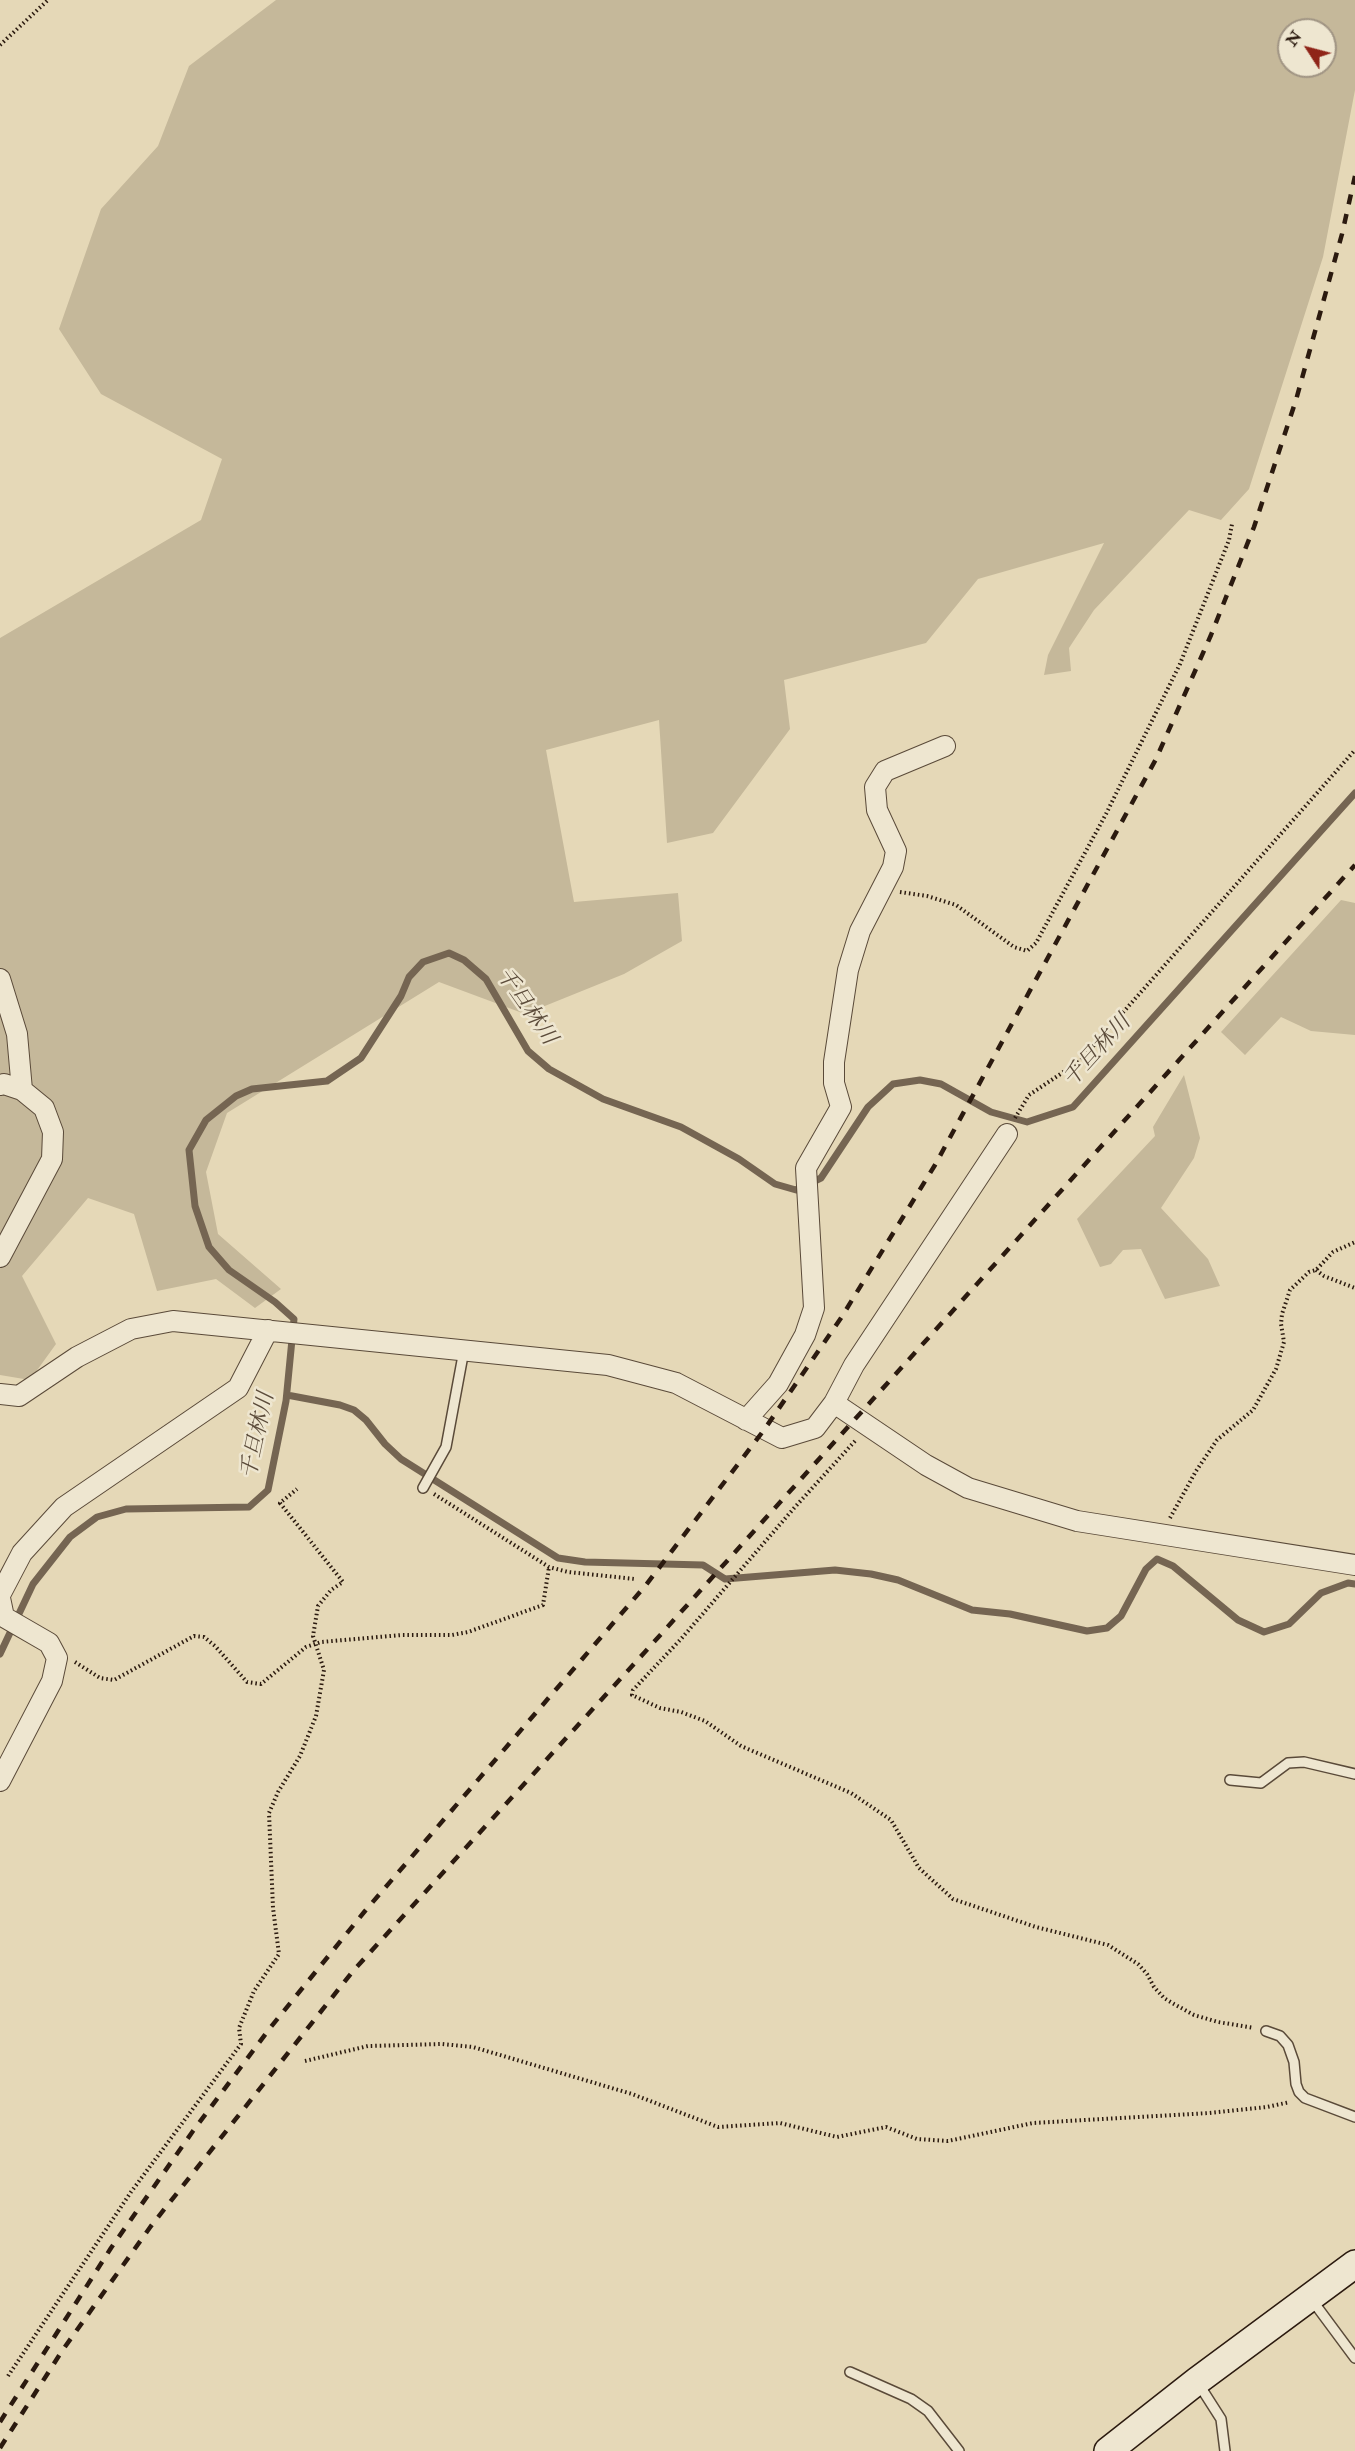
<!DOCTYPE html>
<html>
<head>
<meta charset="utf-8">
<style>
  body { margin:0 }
  #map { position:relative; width:1355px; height:2451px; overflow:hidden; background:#e5d8b7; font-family:"IM FELL Double Pica",serif }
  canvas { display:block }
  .north { position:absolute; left:1277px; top:18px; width:60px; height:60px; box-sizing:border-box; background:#eee6d0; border:2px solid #a09483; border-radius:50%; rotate:306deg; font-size:16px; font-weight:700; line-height:24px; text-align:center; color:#2b1a0f }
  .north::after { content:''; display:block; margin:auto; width:21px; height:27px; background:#8f2418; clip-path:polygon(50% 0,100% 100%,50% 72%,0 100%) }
</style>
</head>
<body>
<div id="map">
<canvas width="1355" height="2451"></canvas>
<div class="north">N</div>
</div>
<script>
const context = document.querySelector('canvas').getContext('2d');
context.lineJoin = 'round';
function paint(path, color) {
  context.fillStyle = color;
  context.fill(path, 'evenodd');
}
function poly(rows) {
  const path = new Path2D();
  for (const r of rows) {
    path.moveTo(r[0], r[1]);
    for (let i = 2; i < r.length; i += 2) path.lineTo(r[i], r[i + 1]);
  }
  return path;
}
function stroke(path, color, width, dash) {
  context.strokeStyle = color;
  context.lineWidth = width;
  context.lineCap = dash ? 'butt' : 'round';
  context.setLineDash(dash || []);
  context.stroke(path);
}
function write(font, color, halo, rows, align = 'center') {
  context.font = font + ' "IM FELL Double Pica","Noto Serif JP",serif';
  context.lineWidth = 5;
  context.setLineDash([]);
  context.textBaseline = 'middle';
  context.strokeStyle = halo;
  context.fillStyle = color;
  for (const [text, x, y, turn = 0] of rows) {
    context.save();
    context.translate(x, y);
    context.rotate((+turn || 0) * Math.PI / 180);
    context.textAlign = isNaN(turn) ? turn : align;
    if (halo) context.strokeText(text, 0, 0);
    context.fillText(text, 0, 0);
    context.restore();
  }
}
paint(poly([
  [276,0,1355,0,1355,90,1323,257,1249,489,1221,520,1189,510,1094,610,1069,648,1071,671,1044,675,1048,655,1104,543,978,579,926,643,784,680,790,729,713,833,667,843,659,720,546,750,574,902,678,893,682,941,624,974,525,1014,439,982,227,1113,206,1172,218,1234,281,1289,255,1308,216,1279,157,1291,134,1214,88,1198,22,1276,56,1344,30,1380,0,1375,0,638,201,520,222,459,101,394,59,329,101,209,158,146,189,66],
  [1289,30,1325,30,1325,66,1289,66],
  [1341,900,1355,903,1355,1035,1311,1031,1281,1017,1245,1055,1221,1032],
  [1184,1075,1200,1138,1194,1158,1161,1208,1208,1259,1220,1286,1165,1299,1141,1249,1123,1250,1111,1264,1100,1267,1077,1219,1155,1136,1153,1127]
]), '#c5b89a');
stroke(poly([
  [287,1395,340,1405,354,1410,366,1420,385,1444,401,1459,558,1558,585,1562,703,1565,725,1579,835,1570,871,1574,898,1580,972,1610,1010,1614,1087,1631,1107,1628,1121,1616,1146,1569,1157,1559,1173,1566,1238,1620,1264,1632,1289,1624,1321,1593,1348,1583,1355,1584],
  [0,1654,33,1584,70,1537,97,1517,126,1509,249,1507,268,1490,286,1401,294,1319,275,1302,229,1270,209,1247,195,1206,189,1150,206,1120,236,1096,252,1089,327,1081,361,1058,401,996,409,977,423,962,449,953,464,960,486,979,528,1051,549,1069,603,1099,681,1127,739,1159,775,1184,796,1190,821,1178,868,1107,893,1084,920,1080,941,1084,991,1112,1027,1122,1073,1107,1355,793]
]), '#756552', 7);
const lane = poly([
  [423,1488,446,1447,464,1350],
  [1230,1780,1261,1783,1288,1763,1304,1762,1355,1774],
  [1266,2031,1280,2036,1288,2045,1294,2062,1296,2084,1299,2092,1305,2098,1355,2117],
  [1312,2300,1355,2358],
  [850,2372,911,2399,928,2411,959,2451],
  [1198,2383,1221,2419,1225,2451]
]);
const street = poly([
  [0,979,17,1034,22,1090],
  [0,1085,4,1084,22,1090,44,1108,53,1132,52,1159,0,1257],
  [0,1394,19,1396,77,1357,131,1329,173,1321,608,1365,676,1383,782,1438,815,1428,834,1403,926,1465,968,1488,1077,1521,1355,1565],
  [834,1403,854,1365,1007,1134],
  [746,1420,778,1384,805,1335,814,1308,806,1168,841,1107,834,1083,834,1062,848,970,860,931,893,867,896,851,877,810,875,787,885,771,945,746],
  [0,1595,22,1553,64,1507,238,1388,268,1330],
  [0,1598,4,1617,49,1643,57,1658,52,1681,0,1781]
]);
const secondary = poly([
  [1108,2451,1197,2381,1355,2264]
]);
stroke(lane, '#5a4a39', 12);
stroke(street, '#5a4a39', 22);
stroke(secondary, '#2b1a0f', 30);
stroke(poly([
  [0,45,48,0],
  [900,892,927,896,956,905,1014,947,1027,951,1036,943,1106,814,1180,664,1229,540,1232,524],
  [1015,1118,1029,1095,1080,1061,1355,750],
  [1316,1270,1324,1276,1355,1288],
  [855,1441,795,1507,681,1639,633,1690,632,1695,660,1708,681,1712,705,1721,741,1746,851,1793,891,1820,919,1868,953,1899,1036,1927,1108,1945,1138,1964,1147,1974,1154,1987,1164,1998,1174,2004,1194,2015,1218,2022,1254,2028],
  [434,1494,549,1567,568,1572,635,1579],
  [1170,1518,1196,1471,1217,1440,1253,1410,1276,1369,1284,1342,1281,1324,1282,1314,1290,1290,1309,1272,1316,1270,1333,1252,1355,1242],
  [75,1662,100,1678,114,1680,194,1636,204,1637,215,1646,247,1682,261,1684,306,1647,321,1642,402,1635,452,1635,468,1632,543,1605,549,1567],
  [305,2061,368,2046,442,2044,473,2047,632,2094,718,2127,780,2123,837,2137,886,2127,917,2139,948,2141,1033,2123,1209,2113,1267,2107,1290,2102],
  [8,2376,131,2192,241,2044,239,2028,254,1991,279,1954,273,1908,269,1813,278,1792,300,1756,316,1716,324,1670,313,1636,318,1606,331,1590,343,1582,280,1503,297,1489]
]), '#2b1a0f', 4, [1.5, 3]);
stroke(lane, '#eee6d0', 9);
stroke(street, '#eee6d0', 20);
stroke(secondary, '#eee6d0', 27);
stroke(poly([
  [0,2422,111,2248,193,2131,270,2028,365,1911,646,1585,764,1430,841,1318,935,1165,1156,759,1211,635,1254,527,1296,400,1342,234,1355,176],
  [0,2448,62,2351,151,2226,353,1971,644,1653,1355,865]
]), '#2b1a0f', 4.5, [10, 10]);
write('italic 22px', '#5c4c3b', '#eee6d0', [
  ["千旦林川",525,1007,55],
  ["千旦林川",1098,1052,-48],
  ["千旦林川",259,1436,-78]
]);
</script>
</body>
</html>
